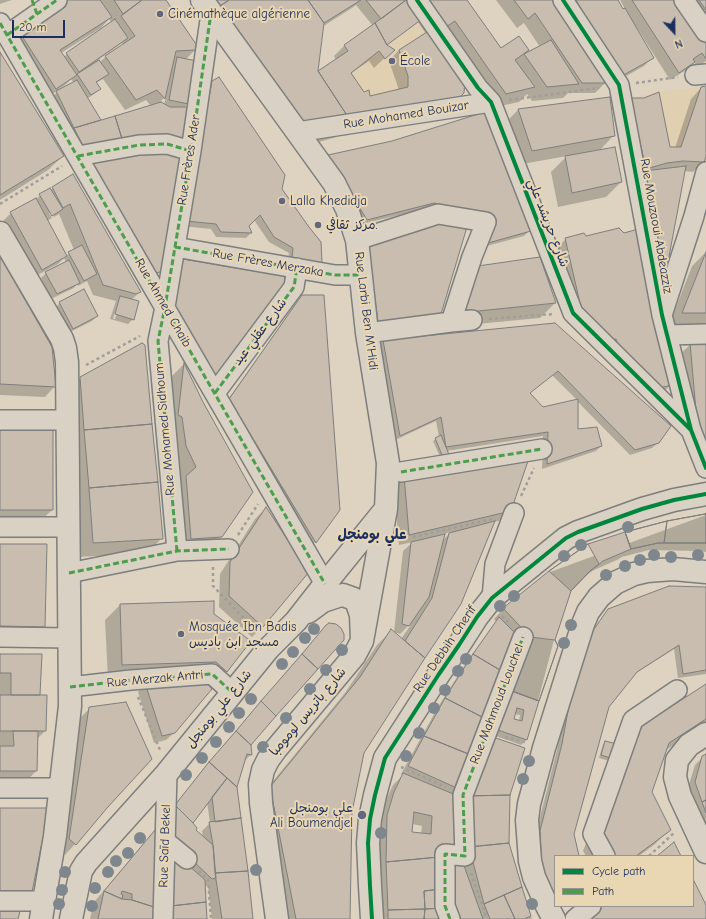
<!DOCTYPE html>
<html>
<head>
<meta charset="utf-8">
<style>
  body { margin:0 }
  #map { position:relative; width:706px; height:919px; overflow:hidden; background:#ddd3c0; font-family:"Comic Neue",sans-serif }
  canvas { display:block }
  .legend { position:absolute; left:554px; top:855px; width:140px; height:52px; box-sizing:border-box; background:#e9d7b4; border:1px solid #979492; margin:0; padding:5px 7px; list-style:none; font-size:12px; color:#1b2f5e }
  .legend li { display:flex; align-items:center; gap:8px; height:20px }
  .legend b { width:20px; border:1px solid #979492 }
  .north { position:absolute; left:654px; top:12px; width:40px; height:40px; -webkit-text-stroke:3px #e9d7b4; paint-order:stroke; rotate:158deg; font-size:11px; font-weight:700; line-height:16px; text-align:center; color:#1b2f5e }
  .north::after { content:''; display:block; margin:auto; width:14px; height:18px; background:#1b2f5e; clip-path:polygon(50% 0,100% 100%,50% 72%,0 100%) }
  .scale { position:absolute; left:12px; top:20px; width:53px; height:18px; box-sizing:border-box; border:2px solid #1b2f5e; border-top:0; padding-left:5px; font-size:12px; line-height:14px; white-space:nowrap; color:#1b2f5e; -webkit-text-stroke:3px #e9d7b4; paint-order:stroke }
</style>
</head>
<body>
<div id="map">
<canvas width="706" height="919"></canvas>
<ul class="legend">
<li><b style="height:5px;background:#00873e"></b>Cycle path</li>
<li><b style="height:5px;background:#4c9d4c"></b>Path</li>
</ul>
<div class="north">N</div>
<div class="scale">20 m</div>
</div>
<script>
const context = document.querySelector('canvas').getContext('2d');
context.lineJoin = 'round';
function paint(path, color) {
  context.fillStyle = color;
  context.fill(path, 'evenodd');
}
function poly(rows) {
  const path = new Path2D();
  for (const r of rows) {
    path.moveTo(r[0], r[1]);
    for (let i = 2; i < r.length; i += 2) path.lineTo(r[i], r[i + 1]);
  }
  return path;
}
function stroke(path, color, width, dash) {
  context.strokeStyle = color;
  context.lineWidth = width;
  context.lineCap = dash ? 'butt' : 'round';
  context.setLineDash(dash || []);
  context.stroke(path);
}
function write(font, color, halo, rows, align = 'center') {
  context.font = font + ' "Comic Neue","Playpen Sans Arabic",sans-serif';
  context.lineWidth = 4;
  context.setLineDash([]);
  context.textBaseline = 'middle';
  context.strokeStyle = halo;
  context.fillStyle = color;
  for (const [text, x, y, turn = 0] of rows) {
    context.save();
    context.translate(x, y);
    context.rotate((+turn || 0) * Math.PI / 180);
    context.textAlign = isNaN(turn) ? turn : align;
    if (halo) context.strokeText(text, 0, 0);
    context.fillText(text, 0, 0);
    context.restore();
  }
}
paint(poly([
  [422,19,465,80,464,93,455,102,352,123,318,71,348,51,344,45,375,23,387,45],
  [706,86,706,156,704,162,683,161,667,163,646,169,630,98,659,92]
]), '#e1cfb2');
paint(poly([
  [0,0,12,0,0,4],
  [65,0,164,0,195,50,185,60,188,103,184,108,76,162,47,103,58,91,57,91,46,98,8,41],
  [109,19,112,23,67,54,64,57,61,53,101,28],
  [122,43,124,45,106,56,100,62,98,60],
  [71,79,74,83,60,91,59,89,65,85],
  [103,79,125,110,146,100,151,106,100,121,87,99,94,94,99,89,96,83],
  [166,96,164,105,158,104],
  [194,0,468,0,467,1,501,50,519,37,529,52,540,47,524,23,517,28,496,0,617,0,623,11,625,9,620,0,706,0,706,61,697,67,694,62,686,70,670,80,637,28,636,29,652,58,644,66,612,84,606,82,595,93,571,93,570,91,563,98,532,101,527,94,519,102,491,108,464,81,341,133,336,137,296,149,203,23,207,19],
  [356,5,373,26,344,46,334,56,336,60,316,72,322,27,352,8],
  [418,22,426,34,399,50,389,61,398,87,398,91,369,97,364,94,350,74,369,61,374,68,393,50,389,50,377,24,388,44],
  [0,54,63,156,48,170,0,200],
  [212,81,281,189,320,242,286,271,289,253,269,242,254,220,248,226,251,233,246,238,216,237,211,229,181,226,207,87],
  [701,88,706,88,706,152,703,161,693,172,684,171,667,262,652,277,671,385,660,395,605,349,597,351,573,327,555,249,566,239,623,234,637,230,620,109,669,148,675,148,691,99],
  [609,98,614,135,599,151,621,182,606,197,558,207,551,172,567,156,517,165,504,124,518,110],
  [393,142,530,230,524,236,483,247,487,222,428,208,362,224,324,161,329,156],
  [78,173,162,270,151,281,139,285],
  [73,176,140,292,131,300,133,319,128,324,110,319,116,301,93,295,87,281,78,286,77,284,74,288,51,299,41,278,48,271,66,262,64,258,58,264,34,277,3,221,11,213,36,200,40,195,50,190],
  [51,212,54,217,59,214,74,250,66,256,47,221,52,218,49,213],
  [118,302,120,302,115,319,113,319],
  [706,252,706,327,668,328,692,266],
  [357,254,440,314,368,332],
  [0,258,55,386,45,397,0,395],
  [539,258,555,303,540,318,445,327],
  [167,270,207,391,165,331],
  [303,296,339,510,315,542,310,547,224,405,297,302],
  [60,303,97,316,92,321,68,333,55,308],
  [555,324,658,443,652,448,630,455,577,401,577,430,601,446,596,451,542,469,543,436,446,451,442,461,433,441,439,437,436,421,395,440,378,347,383,341],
  [552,375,577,400,542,408,530,393],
  [706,342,706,449,680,354,691,344],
  [183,365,202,402,222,536,207,551,176,554,172,491,181,482,172,461,169,379],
  [81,377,162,538,147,553,79,557,66,392],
  [0,428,52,510,37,524,0,524],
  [404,475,510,510,499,521,493,522,424,658,363,752,351,812,349,919,279,919,256,802,345,693,377,645,391,631,401,639,410,626,409,625,400,634,394,632,403,551,413,542,399,545,394,486],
  [451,532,441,542,443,534],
  [265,509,307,572,262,627,252,637,219,607,220,574,255,519],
  [706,515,706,552,697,551,649,550,622,557,619,559,592,571,581,580,571,591,554,640,538,701,526,740,521,745,490,734,458,788,452,795,509,795,508,843,521,887,532,919,383,919,383,917,380,917,377,827,384,804,393,785,403,775,401,774,438,707,466,663,496,622,494,619,504,608,550,572],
  [514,714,520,715,519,721,513,719],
  [412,824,422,826,421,834,411,833],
  [0,545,44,626,30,641,0,641],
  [706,588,706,674,678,678,674,649,633,675,608,707,573,834,578,856,555,856,551,905,535,837,557,750,567,700],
  [213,602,213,614,226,671,212,686,201,676,108,679,105,620,120,605],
  [321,632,250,744,251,755,245,760,244,760,236,787,252,919,212,919,208,886,204,886,206,919,170,812,204,768],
  [207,802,210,823,202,831,203,837,195,830,192,823],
  [0,655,39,696,45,731,37,739,36,771,22,786,0,785],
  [146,684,175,732,166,740,154,743,138,692],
  [706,686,706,727,701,727,666,750,651,792,669,830,655,844,639,856,586,856,583,851,624,744],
  [90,708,107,807,75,844,65,855,59,850,79,719],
  [606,742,613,762,599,758,603,744],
  [706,755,706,831,687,791,695,765,703,757],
  [155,832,152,919,90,919,94,902,147,840]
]), '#0003');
const building = poly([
  [63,0,100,0,112,17,60,50,77,75,56,89,18,30,63,0],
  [114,0,142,0,123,14,114,0],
  [142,0,166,0,196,44,196,50,176,51,165,99,157,90,136,100,105,56,135,36,121,16,142,0],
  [211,0,229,0,217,8,211,0],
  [229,0,308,0,324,23,318,71,352,123,311,134,217,8,229,0],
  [308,0,361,0,324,23,308,0],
  [366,0,406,0,381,19,366,0],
  [406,0,422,19,387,45,375,23,406,0],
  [427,0,467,0,501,48,519,36,529,50,515,60,535,87,506,94,455,21,446,27,427,0],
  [514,0,557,0,607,83,582,83,535,13,528,19,514,0],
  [576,0,618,0,623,9,625,8,654,58,620,77,576,0],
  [632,0,684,0,706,34,706,59,702,53,693,59,695,62,679,73,632,0],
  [699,0,706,0,706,10,699,0],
  [115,19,128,38,79,72,66,53,115,19],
  [375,23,387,45,395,50,385,59,379,51,351,73,364,92,369,90,370,96,408,87,408,76,399,50,430,30,465,80,464,93,455,102,352,123,318,71,348,51,344,45,375,23],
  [551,40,579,84,547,87,524,54,551,40],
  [0,52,64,156,0,195,0,52],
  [177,57,197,61,189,104,169,100,177,57],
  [99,60,109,74,96,82,101,89,91,95,77,74,99,60],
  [219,77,285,175,282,189,309,227,321,242,322,263,291,266,293,248,274,237,260,215,249,226,252,233,221,232,216,224,186,221,212,81,219,77],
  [77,80,101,120,74,128,56,91,77,80],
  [706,86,706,156,704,162,683,161,667,163,646,169,630,98,644,98,659,92,670,147,681,147,701,87,706,86],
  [610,97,615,136,532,151,518,109,610,97],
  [161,102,170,107,191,107,186,141,123,142,115,116,161,102],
  [488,111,531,231,488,243,492,217,434,203,367,220,328,155,392,141,488,111],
  [115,116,123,142,86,152,74,128,115,116],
  [615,147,622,182,572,193,565,156,615,147],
  [162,151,182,155,163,271,149,275,88,161,162,151],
  [686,166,668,262,661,264,644,171,686,166],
  [73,174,93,209,141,292,136,294,103,285,70,204,63,208,52,187,73,174],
  [50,188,63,209,52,216,39,194,50,188],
  [36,198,67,256,42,270,10,212,36,198],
  [440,219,467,227,441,314,378,322,367,243,440,219],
  [619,228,624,233,642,228,672,385,659,388,618,346,616,339,608,341,583,316,565,238,584,233,586,236,619,228],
  [82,245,97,274,84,281,68,252,82,245],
  [706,252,706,313,682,313,706,252],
  [0,256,52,347,56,387,0,384,0,256],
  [540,257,556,303,459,313,471,267,540,257],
  [177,258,284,276,288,289,218,381,175,320,177,258],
  [69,260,80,283,57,294,45,272,69,260],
  [84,289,98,316,73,329,59,302,84,289],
  [302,295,324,295,340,510,316,543,229,399,302,295],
  [120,296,139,301,134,320,115,314,120,296],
  [555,323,671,426,659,443,635,450,558,371,530,393,543,407,578,399,578,429,597,427,602,446,547,464,548,432,446,447,441,417,400,436,383,340,555,323],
  [706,341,706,438,698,433,690,343,706,341],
  [142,343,145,345,152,424,84,430,80,377,142,343],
  [184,363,203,402,253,492,222,537,191,539,186,476,196,467,186,446,182,417,178,415,184,363],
  [152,424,158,482,89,488,84,430,152,424],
  [0,427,53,427,53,510,0,510,0,427],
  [441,435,450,457,444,460,435,438,441,435],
  [529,458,511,511,409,535,404,475,529,458],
  [158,482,163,539,93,543,89,488,158,482],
  [266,507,309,572,263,627,229,596,230,562,266,507],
  [705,514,706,514,706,543,658,543,631,549,625,532,667,521,705,514],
  [705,514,706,514,706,543,664,543,667,521,705,514],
  [495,521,461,604,425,658,405,641,432,598,449,533,495,521],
  [667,521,664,543,658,543,631,549,625,532,667,521],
  [625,532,631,549,603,561,589,572,571,591,555,640,558,646,539,701,509,690,530,637,503,608,549,571,588,544,625,532],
  [445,534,429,597,409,626,402,624,411,542,445,534],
  [0,544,47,544,45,627,0,626,0,544],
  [588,544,599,564,589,572,571,591,549,571,588,544],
  [669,586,706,587,706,670,683,674,679,645,637,672,609,707,574,834,579,856,555,856,555,897,542,871,540,831,562,744,571,694,585,642,608,609,669,586],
  [214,601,214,614,251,641,227,672,216,662,122,665,120,604,214,601],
  [499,617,520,638,505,673,473,654,499,617],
  [329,623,336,624,341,628,344,634,344,640,318,669,302,654,326,625,329,623],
  [391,629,425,658,364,753,352,812,350,919,296,919,270,787,360,677,391,629],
  [530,637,555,640,558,646,539,701,509,690,530,637],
  [0,654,42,654,40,695,11,695,11,673,0,673,0,654],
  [302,654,318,669,276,716,261,701,302,654],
  [473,654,505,673,486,719,445,698,473,654],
  [204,680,212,689,175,733,162,736,145,683,204,680],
  [706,684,706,719,669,743,652,792,671,830,636,856,609,856,597,835,638,728,706,684],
  [509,690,539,701,527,740,495,729,509,690],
  [517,708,524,710,522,721,514,719,517,708],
  [0,695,47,695,46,731,0,731,0,695],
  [445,698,486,719,471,755,424,736,445,698],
  [261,701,276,716,251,745,236,731,261,701],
  [126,702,152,759,107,808,76,845,69,839,89,707,126,702],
  [13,731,38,731,37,771,0,771,0,746,14,746,13,731],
  [236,731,251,745,252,755,247,754,237,787,209,762,236,731],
  [424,736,471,755,459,789,408,766,424,736],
  [490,736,525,748,510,795,467,796,490,736],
  [605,741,621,745,616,760,601,755,605,741],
  [706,754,706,800,702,802,695,782,702,756,706,754],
  [209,762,227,778,193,823,175,805,209,762],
  [403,773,458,796,458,850,439,857,386,862,387,815,394,792,403,773],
  [414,812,432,816,431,834,412,832,414,812],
  [227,778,237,787,241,818,215,822,212,797,227,778],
  [510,795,509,843,469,847,467,796,510,795],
  [706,800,706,813,702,802,706,800],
  [175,805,193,823,197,828,196,830,213,845,216,878,212,879,172,841,175,805],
  [0,808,49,808,32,892,0,892,0,808],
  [241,818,248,871,215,873,213,845,209,822,241,818],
  [155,830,160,835,154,907,132,900,132,894,122,891,121,894,123,895,122,899,104,891,155,830],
  [674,842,681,856,657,856,674,842],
  [509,843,522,887,484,904,469,847,509,843],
  [168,847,205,880,206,902,171,906,168,847],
  [439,857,442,889,424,891,425,909,388,910,386,862,439,857],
  [462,860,483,919,455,919,448,862,462,860],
  [248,871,253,919,222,919,215,873,248,871],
  [693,879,706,905,706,919,582,919,598,906,693,906,693,879],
  [522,887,531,916,524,919,515,919,504,895,522,887],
  [442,889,443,908,425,909,424,891,442,889],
  [104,891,122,899,132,900,154,907,153,919,98,919,104,891],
  [504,895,515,919,490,919,484,904,504,895],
  [206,902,207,919,171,919,171,906,206,902],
  [443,908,448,919,424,919,425,909,443,908],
  [425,909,424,919,388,919,388,910,425,909],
  [0,911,20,911,18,919,0,919,0,911]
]);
paint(building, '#c8bdae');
stroke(building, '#7e7e7e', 1);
const street = poly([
  [417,0,478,88,491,102,573,313,691,430],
  [563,0,619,85,662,315,691,430,706,468],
  [684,0,706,32],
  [0,23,325,584],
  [7,35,57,0],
  [695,75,706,74],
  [297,132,491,102],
  [78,156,139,145,167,144,191,151],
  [357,240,438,214,486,222,472,257,451,322],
  [175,247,335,275,361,275],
  [663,312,694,216,706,172],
  [367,333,451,322,472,320],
  [667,335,706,334],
  [215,393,294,287,297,268],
  [0,420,68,420],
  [401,472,542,449],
  [0,527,69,527],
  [177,551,158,341,165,307,191,151,211,13],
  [69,573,177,551,229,549],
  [492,598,495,564,514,513],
  [0,637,70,638],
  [70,687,131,680,212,674,233,693],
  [0,788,61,788],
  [165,841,187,859],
  [605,856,593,834,633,720,677,690],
  [0,901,44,901],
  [163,919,167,773],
  [450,919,445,906,445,854,465,856,463,795,523,637],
  [575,919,591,906]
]);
const secondary = poly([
  [202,0,334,183,347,209,357,240,367,333,388,463,386,509,362,641],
  [0,233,62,339,65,348,67,362,70,706,55,836,41,919],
  [706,734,689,745,677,760,675,777,680,796,706,852],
  [71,919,81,871,86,863,167,773,268,649,296,621,325,584,385,510],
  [277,919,261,803,260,784,263,770,268,760,276,749,354,656,362,641,361,615,357,603,354,599,343,595,338,596,323,601,308,612],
  [372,919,370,886,368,843,370,819,375,795,385,758,439,674,459,645,477,617,492,598,566,538,578,532,642,509,674,500,706,494],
  [554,919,547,906,534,877,530,861,527,820,529,804,544,748,583,624,588,612,599,597,615,583,634,574,647,571,673,569,706,572]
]);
stroke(street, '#7e7e7e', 22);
stroke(secondary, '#7e7e7e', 25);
stroke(poly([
  [636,83,678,77],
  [509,100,599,88],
  [0,204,62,166],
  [489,319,554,314],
  [86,365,140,336],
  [521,496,534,468],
  [238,535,258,504],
  [413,537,492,519],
  [213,567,213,586,257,632],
  [502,616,511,625],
  [138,697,160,750],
  [505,737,525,742],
  [401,767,446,787],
  [649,856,675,832],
  [199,871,208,879,211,919],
  [471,873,487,919]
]), '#a09d9b', 2.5, [3, 3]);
stroke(street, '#d9d1c4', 19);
stroke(secondary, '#d9d1c4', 22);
stroke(poly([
  [32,0,37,14],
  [0,23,325,584],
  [7,35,57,0],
  [78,156,139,145,167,144,191,151],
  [175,247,335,275,361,275],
  [215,393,294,287,297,268],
  [401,472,542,449],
  [177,551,158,341,165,307,191,151,211,13],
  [69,573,177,551,229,549],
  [70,687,131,680,212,674,233,693],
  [450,919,445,906,445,854,465,856,463,795,523,637]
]), '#4c9d4c', 3, [6, 3]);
stroke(poly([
  [417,0,478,88,491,102,573,313,691,430],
  [563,0,619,85,662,315,691,430,706,468],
  [372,919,370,886,368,843,370,819,375,795,385,758,439,674,459,645,477,617,492,598,566,538,578,532,642,509,674,500,706,494]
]), '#00873e', 4);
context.fillStyle = '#7f878e';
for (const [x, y] of [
  [628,527],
  [581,545],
  [654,555],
  [698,555],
  [564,556],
  [671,557],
  [640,560],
  [625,566],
  [606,575],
  [514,596],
  [500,606],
  [571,625],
  [314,629],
  [305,638],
  [564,643],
  [342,650],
  [293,652],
  [466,659],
  [282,664],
  [326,670],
  [458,671],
  [310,689],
  [445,690],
  [251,699],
  [434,708],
  [239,713],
  [286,718],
  [229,727],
  [419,733],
  [216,742],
  [263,747],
  [406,756],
  [202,758],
  [529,761],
  [186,775],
  [523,779],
  [381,833],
  [140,838],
  [128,853],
  [116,861],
  [256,870],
  [65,872],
  [108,872],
  [95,888],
  [62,890],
  [59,904],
  [532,904],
  [92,906]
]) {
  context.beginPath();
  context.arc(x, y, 6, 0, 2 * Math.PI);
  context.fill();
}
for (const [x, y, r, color] of [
  [160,14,4,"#5f6880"],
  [392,61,4,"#5f6880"],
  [282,201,4,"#5f6880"],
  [318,225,4,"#5f6880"],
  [181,634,4,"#5f6880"],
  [362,815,5,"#5f6880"]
]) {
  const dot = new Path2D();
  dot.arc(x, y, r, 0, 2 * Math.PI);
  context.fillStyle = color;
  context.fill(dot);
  stroke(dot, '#e9d7b4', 1.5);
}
write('13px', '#1b2f5e', '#e9d7b4', [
  ["Cinémathèque algérienne",168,14],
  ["École",400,61],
  ["Lalla Khedidja",290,201],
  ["مركز ثقافي.",326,225],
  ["Mosquée Ibn Badis",189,627],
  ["مسجد ابن باديس",189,642],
  ["علي بومنجل",353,808,"right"],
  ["Ali Boumendjel",353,823,"right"]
], 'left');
write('13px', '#1b2f5e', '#e9d7b4', [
  ["Rue Mohamed Bouizar",406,115,-9],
  ["Rue Frères Ader",189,160,-81],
  ["شارع حريشد علي",548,223,69],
  ["Rue Mouzaoui Abdeazziz",656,226,80],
  ["Rue Frères Merzaka",268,263,10],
  ["Rue Ahmed Chaib",163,303,60],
  ["Rue Larbi Ben M'Hidi",366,311,83],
  ["شارع عقلي عيد",260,332,-53],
  ["Rue Mohamed Sidhoum",165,429,-95],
  ["Rue Debbih Cherif",445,649,-56],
  ["Rue Merzak Antri",155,679,-5],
  ["Rue Mahmoud Louchel",497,704,-69],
  ["شارع علي بومنجل",219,709,-51],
  ["شارع باتريس لومومبا",308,712,-50],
  ["Rue Saïd Bekel",165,846,-88]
]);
write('bold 14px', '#1b2f5e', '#e9d7b4', [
  ["علي بومنجل",372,535]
]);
</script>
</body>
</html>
